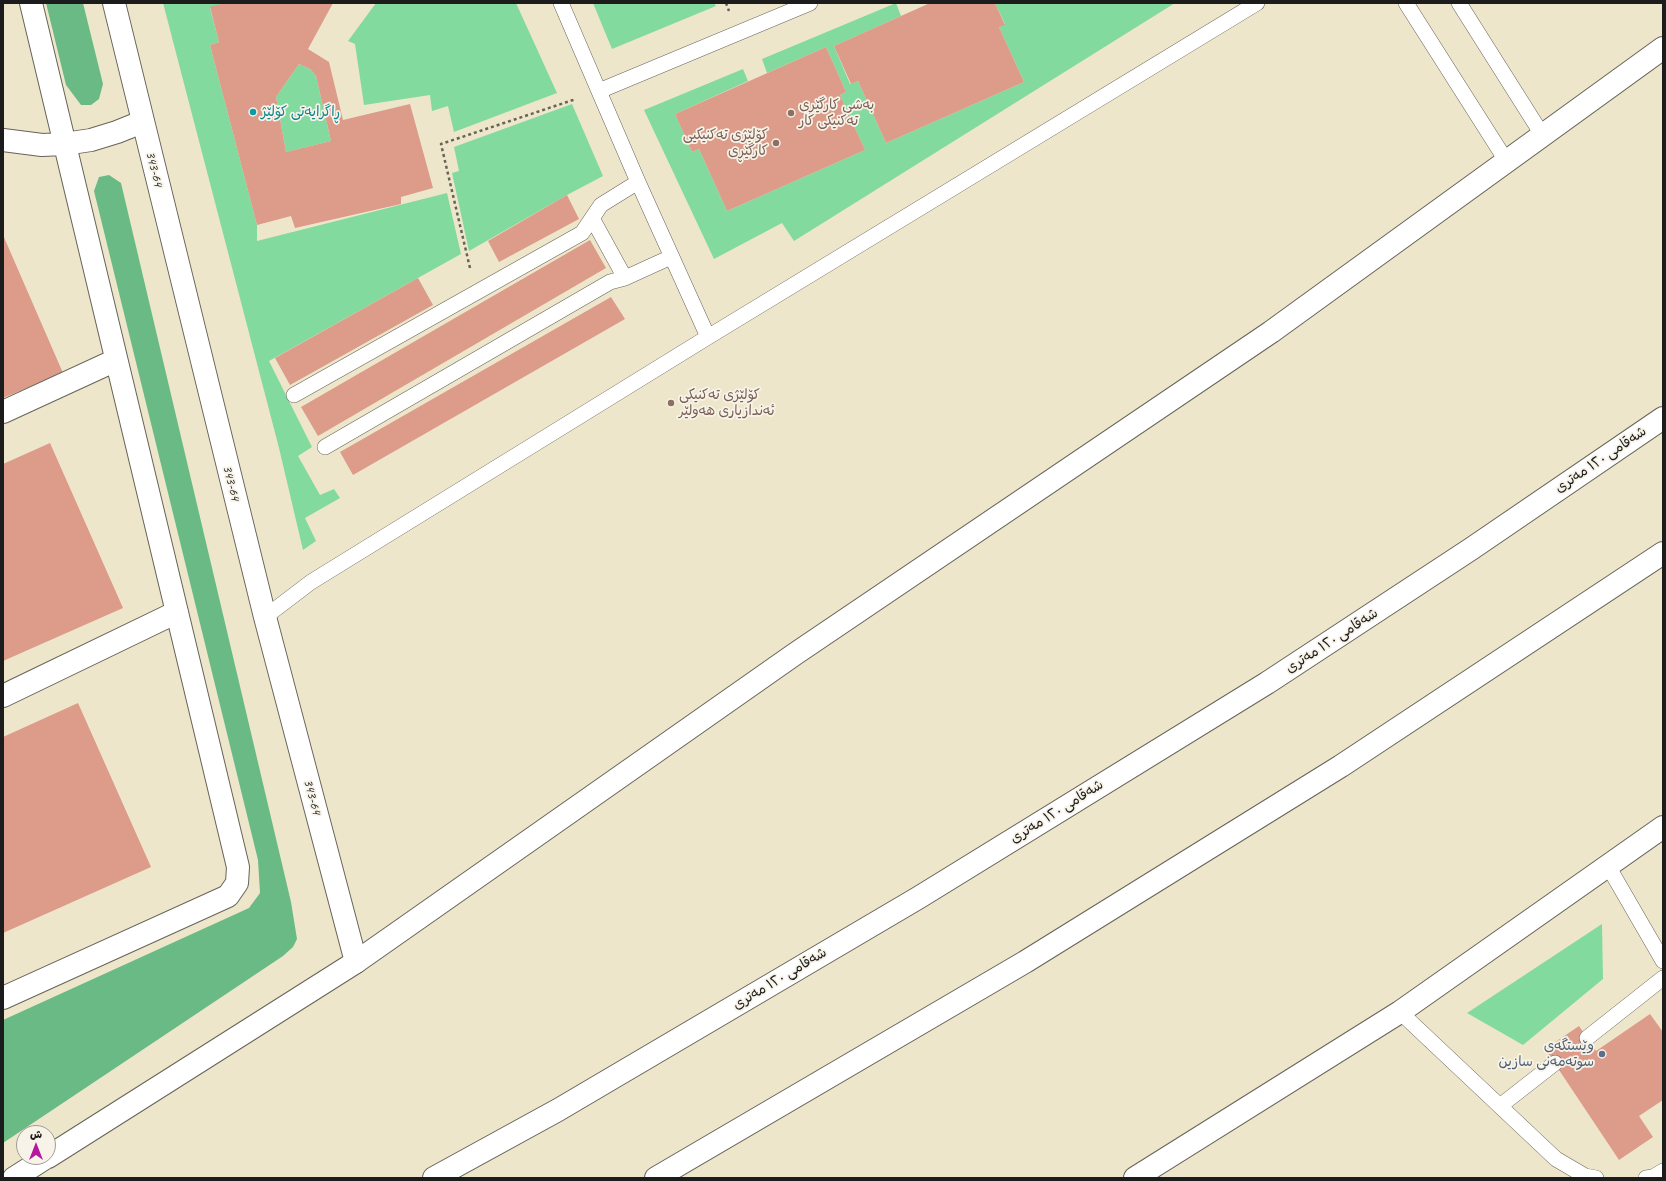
<!DOCTYPE html>
<html>
<head>
<meta charset="utf-8">
<style>
  body { margin:0 }
  #map { position:relative; width:1666px; height:1181px; overflow:hidden; background:#eee6cb; font-family:Caveat,"Playpen Sans Arabic",sans-serif }
  canvas { display:block }
  .frame { position:absolute; inset:0; border:4px solid #1c1c1c; pointer-events:none }
  .north { position:absolute; left:16px; top:1125px; width:40px; height:40px; box-sizing:border-box; background:#f7f3e8; border:1px solid #9f9d96; border-radius:50%; rotate:0deg; font-size:11px; font-weight:700; line-height:16px; text-align:center; color:#1c1c1c }
  .north::after { content:''; display:block; margin:auto; width:14px; height:18px; background:#b5179e; clip-path:polygon(50% 0,100% 100%,50% 72%,0 100%) }
</style>
</head>
<body>
<div id="map">
<canvas width="1666" height="1181"></canvas>
<div class="frame"></div>
<div class="north">ش</div>
</div>
<script>
const context = document.querySelector('canvas').getContext('2d');
context.lineJoin = 'round';
function paint(path, color) {
  context.fillStyle = color;
  context.fill(path, 'evenodd');
}
function poly(rows) {
  const path = new Path2D();
  for (const r of rows) {
    path.moveTo(r[0], r[1]);
    for (let i = 2; i < r.length; i += 2) path.lineTo(r[i], r[i + 1]);
  }
  return path;
}
function stroke(path, color, width, dash) {
  context.strokeStyle = color;
  context.lineWidth = width;
  context.lineCap = dash ? 'butt' : 'round';
  context.setLineDash(dash || []);
  context.stroke(path);
}
function write(font, color, halo, rows, align = 'center') {
  context.font = font + ' Caveat,"Playpen Sans Arabic",sans-serif';
  context.lineWidth = 3.5;
  context.setLineDash([]);
  context.textBaseline = 'middle';
  context.strokeStyle = halo;
  context.fillStyle = color;
  for (const [text, x, y, turn = 0] of rows) {
    context.save();
    context.translate(x, y);
    context.rotate((+turn || 0) * Math.PI / 180);
    context.textAlign = isNaN(turn) ? turn : align;
    if (halo) context.strokeText(text, 0, 0);
    context.fillText(text, 0, 0);
    context.restore();
  }
}
paint(poly([
  [163,3,224,3,210,8,219,42,210,45,257,225,257,241,447,193,461,254,269,361,312,447,298,456,320,495,334,489,340,498,305,518,316,541,303,550,279,448],
  [376,3,516,3,557,93,454,132,448,106,432,111,430,95,364,105,355,44,348,41],
  [593,3,714,3,716,6,612,49],
  [896,3,901,16,834,46,850,84,858,81,886,143,1024,82,999,27,1005,24,995,3,1175,3,794,241,782,223,714,259,644,110,743,69,748,81,675,114,692,152,699,149,727,211,865,150,840,95,846,92,826,47,767,73,762,59],
  [299,64,310,69,316,76,331,141,286,152,276,97],
  [572,104,603,176,567,195,469,251,452,173,459,171,454,147],
  [1602,924,1603,979,1523,1045,1467,1013]
]), '#83da9e');
paint(poly([
  [46,3,83,3,103,84,99,99,91,105,81,105,66,85],
  [109,175,121,183,291,902,297,939,293,947,283,956,3,1143,3,1020,249,908,260,893,258,860,94,191,99,177]
]), '#6aba85');
paint(poly([
  [224,3,333,3,308,49,329,62,343,120,410,104,433,188,401,197,401,204,295,228,291,216,257,225,210,45,219,42,210,7],
  [299,64,310,69,316,76,331,141,286,152,276,97],
  [930,3,995,3,1005,25,999,27,1024,82,886,143,858,81,851,84,834,46],
  [826,47,846,92,840,95,865,150,727,211,699,149,692,152,675,114],
  [567,195,579,219,499,262,488,241],
  [3,235,63,373,3,398],
  [590,240,606,268,318,436,301,407],
  [418,278,433,305,290,385,275,358],
  [611,297,625,319,353,475,340,452],
  [50,443,123,608,3,661,3,464],
  [78,703,151,867,3,933,3,737],
  [1650,1014,1663,1032,1663,1100,1639,1116,1653,1137,1619,1160,1545,1049,1579,1026,1596,1051]
]), '#dd9b8a');
const service = poly([
  [561,3,638,182,708,337],
  [1406,3,1507,162],
  [1459,3,1543,136],
  [599,91,810,3],
  [592,218,625,278],
  [294,395,582,233,601,205,638,182],
  [325,447,610,282,625,278,671,257],
  [265,617,311,582,708,337,1257,3],
  [1608,866,1663,961],
  [1400,1012,1556,1159,1585,1176,1596,1178],
  [1587,1038,1663,978],
  [1500,1106,1555,1063],
  [1646,1178,1653,1177,1663,1171]
]);
const minor = poly([
  [114,3,265,617,356,962],
  [3,140,42,145,64,144,91,140,117,132,142,122],
  [3,412,116,360],
  [3,696,177,612],
  [3,998,228,896,237,883,238,867,31,3]
]);
const tertiary = poly([
  [48,1157,356,962,795,654,1271,332,1663,48],
  [14,1178,47,1157],
  [1135,1178,1400,1012,1663,827]
]);
const motorway = poly([
  [434,1178,558,1110,918,898,1267,683,1471,549,1663,418],
  [656,1178,1025,962,1341,766,1663,553]
]);
stroke(service, '#666359', 16);
stroke(minor, '#666359', 24);
stroke(tertiary, '#666359', 24);
stroke(motorway, '#666359', 24);
stroke(poly([
  [726,3,729,11],
  [470,268,441,144,576,99]
]), '#666359', 2.5, [3, 3]);
stroke(service, '#fff', 15);
stroke(minor, '#fff', 22);
stroke(tertiary, '#fff', 22);
stroke(motorway, '#fff', 22);
for (const [x, y, r, color] of [
  [253,112,4,"#0f9aa8"],
  [791,113,4,"#8d6e63"],
  [776,143,4,"#8d6e63"],
  [671,403,4,"#8d6e63"],
  [1602,1054,4,"#5c6f8a"]
]) {
  const dot = new Path2D();
  dot.arc(x, y, r, 0, 2 * Math.PI);
  context.fillStyle = color;
  context.fill(dot);
  stroke(dot, '#f7f3e8', 1.5);
}
write('14px', '#785e54', '#f7f3e8', [
  ["بەشی کارگێڕی",799,105],
  ["تەکنیکی کار",799,121],
  ["کۆلێژی تەکنیکیی",768,135,"right"],
  ["کارگێڕی",768,151,"right"],
  ["کۆلێژی تەکنیکی",679,395],
  ["ئەندازیاری هەولێر",679,411]
], 'left');
write('14px', '#0d838f', '#f7f3e8', [
  ["ڕاگرایەتی کۆلێژ",261,112]
], 'left');
write('14px', '#1c1c1c', '#f7f3e8', [
  ["343-64",154,169,76],
  ["شەقامی ١٢٠ مەتری",1601,460,-34],
  ["343-64",231,483,76],
  ["شەقامی ١٢٠ مەتری",1332,641,-33],
  ["343-64",312,797,75],
  ["شەقامی ١٢٠ مەتری",1057,812,-32],
  ["شەقامی ١٢٠ مەتری",780,979,-31]
]);
write('14px', '#4e5e75', '#f7f3e8', [
  ["وێستگەی",1594,1046],
  ["سوتەمەنی سازین",1594,1062]
], 'right');
</script>
</body>
</html>
